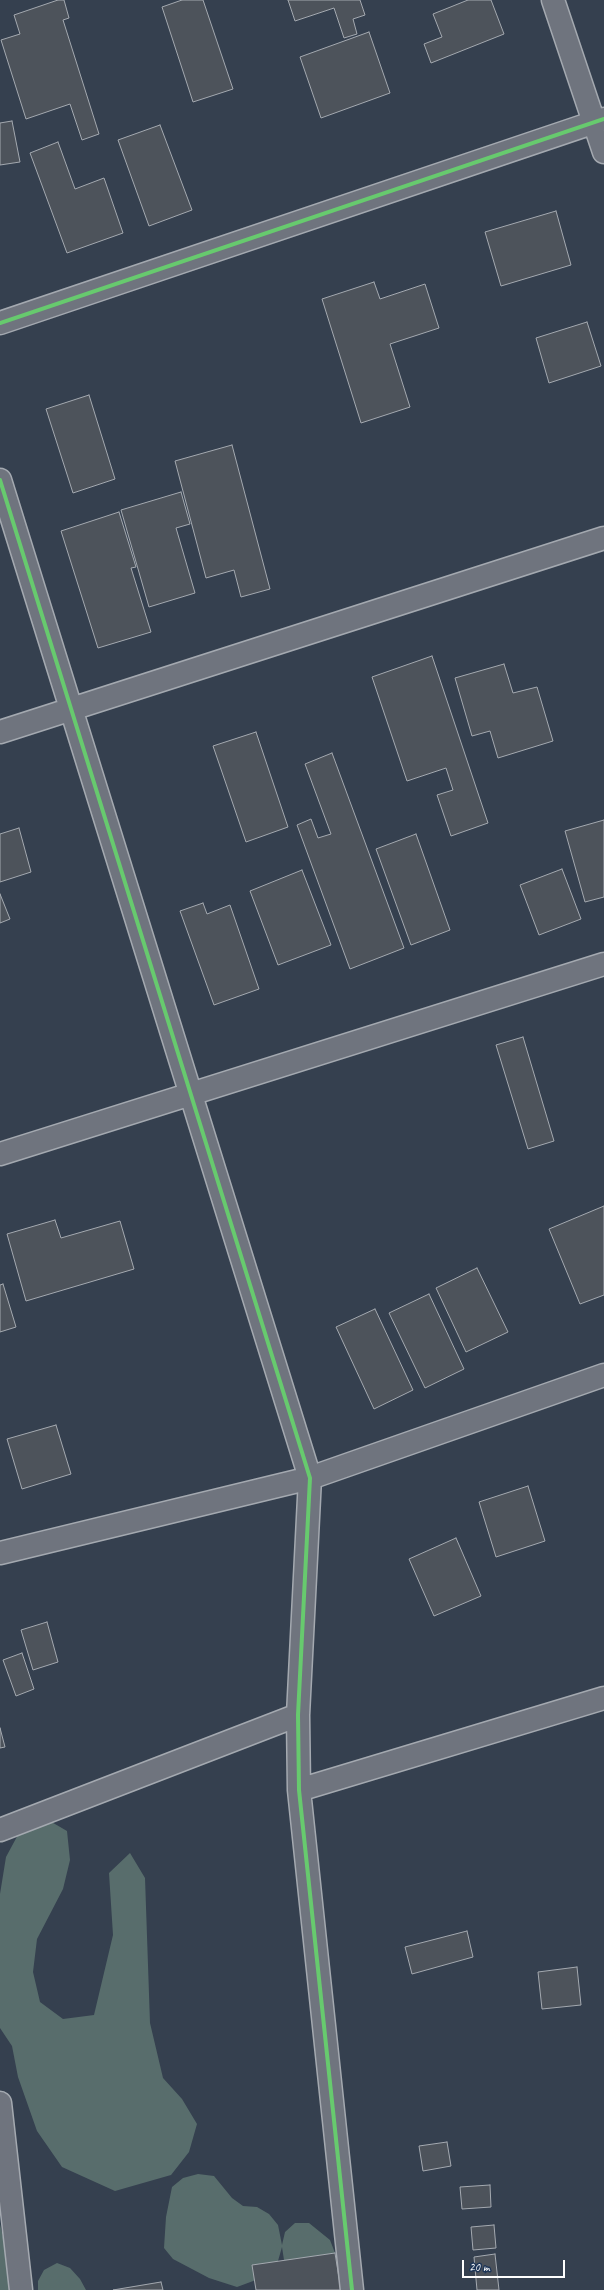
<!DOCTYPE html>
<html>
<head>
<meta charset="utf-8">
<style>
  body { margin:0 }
  #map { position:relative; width:604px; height:2290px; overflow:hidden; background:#35404f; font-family:Caveat,sans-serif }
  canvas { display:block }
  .scale { position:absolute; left:462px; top:2260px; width:103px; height:18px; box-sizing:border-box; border:2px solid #fff; border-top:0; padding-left:5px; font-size:12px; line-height:14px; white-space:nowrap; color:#fff; -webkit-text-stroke:3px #1d3557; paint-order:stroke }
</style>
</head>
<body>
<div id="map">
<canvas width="604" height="2290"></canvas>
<div class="scale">20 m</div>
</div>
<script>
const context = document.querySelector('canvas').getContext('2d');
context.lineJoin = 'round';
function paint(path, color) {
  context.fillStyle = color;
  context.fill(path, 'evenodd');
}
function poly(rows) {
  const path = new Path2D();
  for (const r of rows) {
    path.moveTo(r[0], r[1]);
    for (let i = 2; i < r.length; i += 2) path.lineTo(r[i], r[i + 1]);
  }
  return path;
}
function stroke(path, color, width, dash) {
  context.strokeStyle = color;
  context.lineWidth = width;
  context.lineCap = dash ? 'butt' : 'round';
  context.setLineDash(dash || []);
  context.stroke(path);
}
paint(poly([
  [43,1817,67,1831,70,1860,63,1889,37,1939,33,1972,40,2002,63,2019,94,2015,113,1935,109,1873,130,1853,145,1878,150,2023,163,2078,182,2099,197,2124,189,2152,171,2175,115,2191,62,2167,37,2131,18,2077,12,2046,0,2028,0,1894,6,1857,20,1831],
  [198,2174,214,2176,232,2198,243,2206,257,2207,269,2214,278,2225,282,2245,285,2232,295,2223,309,2223,330,2240,335,2253,327,2265,293,2272,284,2260,282,2247,276,2268,264,2277,237,2287,209,2278,173,2259,164,2248,166,2217,172,2187,183,2178],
  [0,2224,15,2290,0,2290],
  [57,2263,70,2268,80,2279,86,2290,38,2290,38,2281,44,2270]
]), '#586d6c');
const building = poly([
  [58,0,64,0,69,18,63,20,99,134,82,140,70,104,26,119,1,40,20,34,14,15,58,0],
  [182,0,203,0,233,89,193,102,162,7,182,0],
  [288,0,360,0,365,15,353,19,357,34,344,38,334,8,295,21,288,0],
  [468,0,491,0,504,34,431,63,424,44,442,37,433,14,468,0],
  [369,32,390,93,321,118,300,57,369,32],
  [12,121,20,162,0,165,0,123,12,121],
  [160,125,192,210,149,226,118,140,160,125],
  [58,142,75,189,104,178,123,233,67,253,30,153,58,142],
  [556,211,571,265,501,286,485,232,556,211],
  [374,282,380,299,425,284,439,328,390,344,410,407,361,423,322,299,374,282],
  [587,322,601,366,549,383,536,338,587,322],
  [89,395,115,479,73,493,46,409,89,395],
  [232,445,270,589,241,597,234,570,206,578,175,461,232,445],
  [181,492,190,524,176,528,195,593,149,607,121,510,181,492],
  [119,512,136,567,131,568,151,632,98,648,61,531,119,512],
  [432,656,488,823,451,836,437,795,453,790,446,768,407,781,372,677,432,656],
  [504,664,513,693,537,687,553,741,498,758,490,731,472,736,455,678,504,664],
  [256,732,288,827,246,842,213,746,256,732],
  [332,753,404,948,350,969,297,825,311,819,318,838,331,834,305,764,332,753],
  [604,820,604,897,585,902,565,831,604,820],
  [19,828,31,872,0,882,0,834,19,828],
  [416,834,450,930,411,945,376,849,416,834],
  [562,869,581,919,539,935,520,885,562,869],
  [302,870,331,945,278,965,250,891,302,870],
  [0,894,10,919,0,923,0,894],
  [203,903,207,914,230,905,259,989,214,1005,180,911,203,903],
  [523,1037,554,1141,528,1149,496,1045,523,1037],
  [604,1206,604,1295,580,1304,549,1229,604,1206],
  [55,1220,61,1238,120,1221,134,1269,26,1301,7,1234,55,1220],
  [477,1268,508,1332,466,1352,436,1288,477,1268],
  [3,1284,16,1327,0,1332,0,1285,3,1284],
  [429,1294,464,1369,425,1388,389,1313,429,1294],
  [375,1309,413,1390,374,1409,336,1327,375,1309],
  [56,1425,71,1474,22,1489,7,1439,56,1425],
  [528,1486,545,1541,496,1557,479,1502,528,1486],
  [456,1538,481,1596,434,1616,409,1559,456,1538],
  [47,1622,58,1662,33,1670,21,1630,47,1622],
  [22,1653,34,1689,16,1696,3,1660,22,1653],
  [0,1728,5,1747,0,1748,0,1728],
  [467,1931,473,1957,412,1974,405,1947,467,1931],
  [577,1967,581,2005,542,2009,538,1972,577,1967],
  [447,2142,451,2166,423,2171,419,2146,447,2142],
  [490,2185,491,2207,462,2209,460,2187,490,2185],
  [494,2225,496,2248,473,2250,471,2227,494,2225],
  [335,2253,341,2290,256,2290,252,2265,335,2253],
  [495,2254,499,2290,477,2290,474,2257,495,2254],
  [161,2282,163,2290,113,2290,161,2282]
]);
paint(building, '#4d535b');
stroke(building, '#a4a9b0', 1);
const street = poly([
  [553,0,604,152],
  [0,323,604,119],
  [0,480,310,1478,298,1715,299,1790,352,2290],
  [0,732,604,538],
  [0,1154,604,964],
  [0,1553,310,1478,604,1375],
  [299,1790,604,1698],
  [0,1830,298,1715],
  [0,2103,21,2290]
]);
stroke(street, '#a4a9b0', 25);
stroke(street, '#6f747e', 22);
stroke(poly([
  [0,323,604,119],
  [0,480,310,1478,298,1715,299,1790,352,2290]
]), '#67ca6e', 4);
</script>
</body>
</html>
